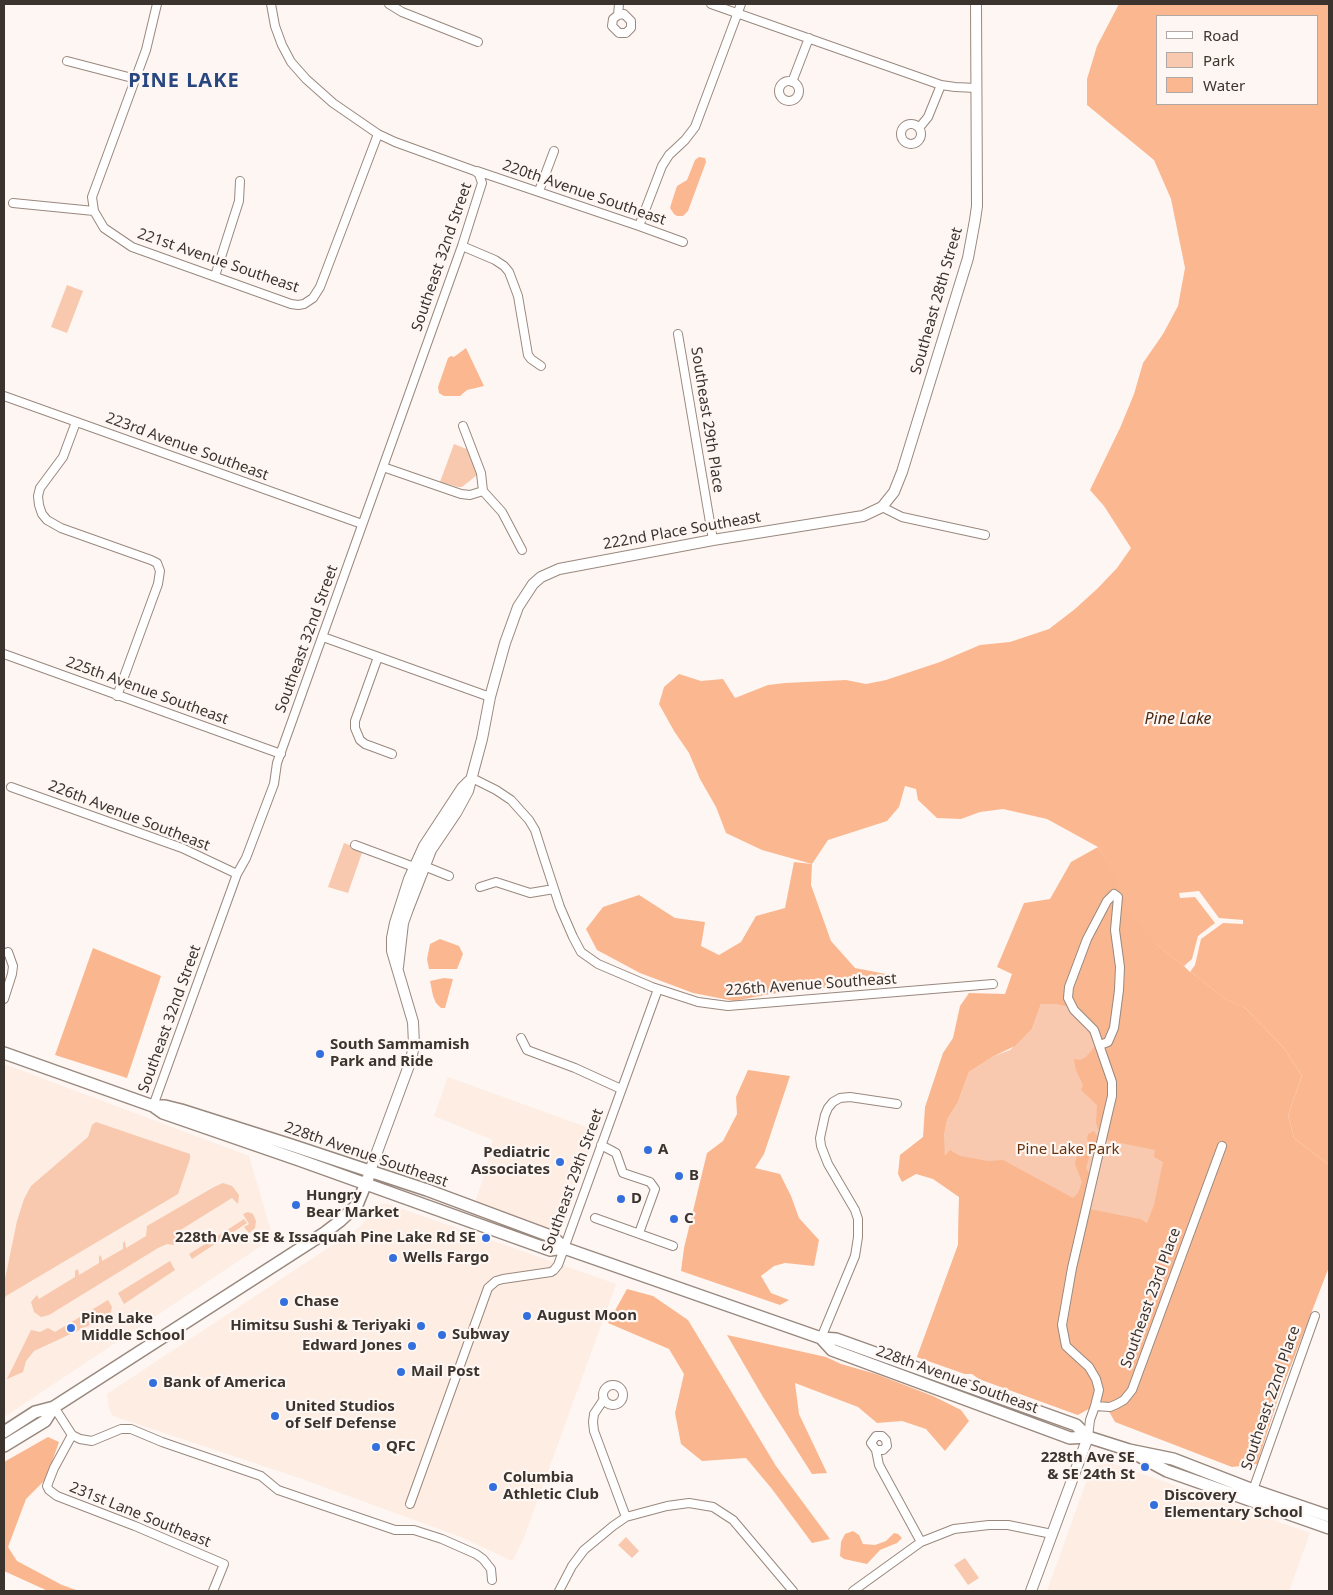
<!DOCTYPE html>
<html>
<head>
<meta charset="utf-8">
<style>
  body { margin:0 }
  #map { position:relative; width:1333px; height:1595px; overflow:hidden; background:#fef6f2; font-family:"Noto Sans",sans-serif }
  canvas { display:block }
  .frame { position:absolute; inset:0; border:5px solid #3a332e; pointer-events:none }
  .legend { position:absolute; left:1156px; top:15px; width:162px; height:90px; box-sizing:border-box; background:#fef6f2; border:1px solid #b0a8a4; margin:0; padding:6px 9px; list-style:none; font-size:15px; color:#3a332e }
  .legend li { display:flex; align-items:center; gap:10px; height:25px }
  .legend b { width:25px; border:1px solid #b0a8a4 }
</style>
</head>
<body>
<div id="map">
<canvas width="1333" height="1595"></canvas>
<div class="frame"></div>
<ul class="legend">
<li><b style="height:6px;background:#fff"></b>Road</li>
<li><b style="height:14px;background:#f8c9ae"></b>Park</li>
<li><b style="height:14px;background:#fbb890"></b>Water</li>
</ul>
</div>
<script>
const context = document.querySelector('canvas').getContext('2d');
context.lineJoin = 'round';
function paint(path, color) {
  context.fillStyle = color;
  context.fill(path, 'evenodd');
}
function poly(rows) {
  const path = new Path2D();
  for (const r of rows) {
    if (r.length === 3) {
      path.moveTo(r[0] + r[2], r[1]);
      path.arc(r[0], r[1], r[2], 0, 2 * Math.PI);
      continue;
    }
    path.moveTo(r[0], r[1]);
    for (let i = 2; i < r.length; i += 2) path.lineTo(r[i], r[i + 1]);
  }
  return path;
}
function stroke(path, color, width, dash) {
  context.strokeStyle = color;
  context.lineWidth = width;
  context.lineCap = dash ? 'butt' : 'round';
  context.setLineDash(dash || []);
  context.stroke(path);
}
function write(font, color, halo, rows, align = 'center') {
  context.font = font + ' "Noto Sans",sans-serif';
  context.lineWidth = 4.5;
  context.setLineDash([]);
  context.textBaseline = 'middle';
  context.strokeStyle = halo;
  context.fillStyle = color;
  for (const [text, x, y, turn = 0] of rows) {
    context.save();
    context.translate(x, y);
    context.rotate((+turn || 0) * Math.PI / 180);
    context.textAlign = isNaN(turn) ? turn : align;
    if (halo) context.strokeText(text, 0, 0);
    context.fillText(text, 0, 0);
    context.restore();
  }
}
paint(poly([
  [4,1064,249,1156,273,1238,4,1417],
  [448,1077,597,1131,563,1223,555,1231,475,1203,486,1169,493,1140,434,1116],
  [381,1204,388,1204,616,1284,523,1540,512,1561,461,1537,305,1480,113,1416,109,1409,107,1394,360,1227,376,1206],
  [1111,1463,1310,1533,1289,1591,1047,1591,1088,1477,1096,1466]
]), '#fdede3');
paint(poly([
  [67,285,83,291,67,333,51,327],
  [454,444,469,450,477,475,462,487,458,487,440,482],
  [344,843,363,850,348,893,328,887],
  [1115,877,1156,944,1225,999,1245,1008,1078,1415,979,1379,972,1374,965,1374,917,1357,958,1245,959,1197,945,1157,944,1147,944,1136,947,1120,958,1102,969,1072,994,1056,1010,1050,1032,1029,1041,1004],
  [96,1122,190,1154,190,1159,178,1194,6,1296,4,1300,4,1284,17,1221,24,1199,31,1186,88,1137,92,1125],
  [223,1183,232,1186,239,1195,238,1204,232,1198,174,1234,178,1242,173,1245,167,1244,158,1248,49,1315,41,1317,34,1312,31,1302,37,1295,39,1299,75,1277,75,1271,78,1269,79,1275,99,1263,99,1257,101,1255,102,1261,123,1249,123,1243,125,1241,126,1248,146,1236,147,1226,214,1187],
  [248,1212,253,1214,256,1221,255,1228,249,1233,244,1227,249,1224,243,1214],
  [244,1219,247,1223,192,1259,189,1254,215,1238,213,1231,218,1236],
  [170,1261,175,1270,124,1304,118,1293],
  [108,1300,112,1307,111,1312,107,1317,34,1351,26,1361,23,1372,7,1379,31,1330,40,1332,48,1328,55,1332],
  [626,1537,639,1551,632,1558,618,1545],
  [965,1558,979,1578,968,1585,954,1565]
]), '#f8c9ae');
paint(poly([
  [1098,847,1156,944,1225,999,1245,1008,1283,1047,1302,1076,1288,1115,1294,1138,1329,1165,1329,1267,1278,1399,1257,1464,1232,1467,1115,1422,1103,1401,1078,1415,979,1379,972,1374,965,1374,917,1357,958,1245,959,1197,933,1179,916,1174,902,1182,898,1174,900,1155,923,1137,925,1107,943,1053,953,1038,960,1006,969,993,1005,994,1012,974,997,967,1024,903,1050,899,1071,862],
  [1041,1004,1056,1004,1075,1008,1082,1015,1088,1032,1096,1040,1095,1046,1086,1057,1080,1060,1074,1059,1076,1070,1083,1085,1081,1090,1097,1105,1096,1123,1098,1129,1107,1132,1106,1140,1155,1150,1154,1157,1163,1162,1154,1205,1147,1223,1140,1219,1089,1209,1090,1175,1086,1168,1091,1151,1095,1150,1098,1137,1094,1131,1088,1134,1087,1138,1088,1143,1077,1157,1075,1162,1076,1167,1082,1182,1078,1193,1073,1198,1003,1160,988,1161,960,1156,950,1150,945,1156,944,1136,947,1120,958,1102,969,1072,994,1056,1015,1046,1032,1029],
  [794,862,812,864,811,885,831,941,855,968,886,974,877,982,770,994,734,1001,693,993,640,973,597,950,586,929,603,907,639,895,675,918,705,922,701,946,719,955,741,942,756,916,785,908],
  [93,948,161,976,127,1078,55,1055],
  [748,1070,790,1076,764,1154,755,1168,780,1174,791,1196,799,1218,819,1240,814,1266,785,1263,774,1266,761,1276,771,1293,789,1300,780,1305,681,1271,684,1248,707,1153,723,1141,737,1114,736,1097],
  [627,1289,653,1296,688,1320,776,1466,830,1539,812,1543,772,1489,746,1458,702,1461,681,1444,675,1413,684,1374,669,1349,608,1323],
  [727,1335,826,1357,841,1364,876,1374,933,1396,961,1410,969,1421,945,1451,926,1429,902,1421,877,1423,858,1407,795,1383,799,1414,827,1473,812,1474,763,1397],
  [48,1437,59,1442,46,1479,26,1499,8,1547,17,1561,62,1585,79,1591,48,1591,4,1571,4,1462]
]), '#fab78f');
paint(poly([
  [1119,4,1329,4,1329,1165,1294,1138,1288,1115,1302,1076,1283,1047,1245,1008,1225,999,1156,944,1130,916,1115,877,1098,847,1047,819,1003,809,980,812,961,819,937,818,918,800,916,789,905,786,899,807,887,821,828,840,812,864,762,850,726,833,716,807,700,779,689,753,674,731,659,704,664,687,679,674,701,681,723,679,735,698,768,685,785,683,846,680,866,684,886,680,940,662,980,645,1010,642,1049,629,1075,609,1098,588,1117,568,1131,548,1104,506,1090,490,1120,428,1134,394,1143,363,1163,334,1178,306,1185,268,1171,199,1154,160,1087,105,1087,79,1097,46],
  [1157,16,1317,16,1317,104,1157,104],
  [699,157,705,158,706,162,688,211,683,216,677,216,674,214,670,208,673,198,677,186,687,180,695,160],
  [466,348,484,386,467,390,460,396,444,396,439,393,438,387,448,358,451,356,454,357],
  [440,939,459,946,463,954,457,969,429,969,427,959,430,944],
  [444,978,453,979,445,1008,441,1008,436,1003,433,996,430,981],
  [853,1531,859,1535,863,1544,875,1545,886,1541,894,1533,898,1534,902,1538,897,1543,880,1550,867,1564,844,1559,840,1556,841,1542,845,1534]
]), '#fbb890');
paint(poly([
  [1199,891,1219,918,1243,920,1243,924,1223,923,1201,939,1195,965,1190,972,1184,966,1192,959,1198,936,1215,923,1195,897,1180,898,1179,893]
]), '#fef6f2');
const minor = poly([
  [389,4,402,12,478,42],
  [711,4,941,85,955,87,976,88],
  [618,15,624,14,631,21,631,28,626,33,619,33,612,26,613,19,618,15,619,4],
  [67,61,136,79],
  [789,91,10],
  [792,82,809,38],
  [911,134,10],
  [919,128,928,117,941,85],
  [477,171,639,226,683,242],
  [539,191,554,151],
  [13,203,94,211,104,228,132,247,291,304,298,305,304,304,313,298,320,287,378,134],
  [94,211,92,197,146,50,157,4],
  [639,226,662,166,669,155,685,140,695,127,741,4],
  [462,246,495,260,504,266,509,272,518,296,528,355,531,359,541,366],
  [215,276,239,201,240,181],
  [678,334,713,540],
  [4,396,362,524],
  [76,422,63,457,40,488,38,496,39,505,42,514,47,520,61,528,151,560,157,563,160,571,158,584,117,696],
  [463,426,481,473,483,491,502,512,522,550],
  [383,467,461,494,470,495,483,491],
  [882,507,902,517,985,535],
  [323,637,490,697],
  [4,654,281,754],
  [378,657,355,721,355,728,360,740,365,744,392,754],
  [472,778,496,790,511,800,529,820,535,830,542,852,560,907,573,937,581,952,598,964,652,987,698,1002,728,1006,993,984],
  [11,787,182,848,237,874],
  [355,845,414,867],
  [424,866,449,876],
  [480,887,496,882,530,893,554,889],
  [4,999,12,974,13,966,8,952],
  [521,1038,527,1050,575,1068,621,1089],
  [153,1106,237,874,246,858,274,784,277,763,462,246,482,183,479,174,475,171,395,142,378,134,333,103,306,79,291,62,282,45,275,26,271,4],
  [601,1145,616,1153,623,1173,650,1182,655,1189,639,1233],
  [595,1218,673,1246],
  [821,1338,855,1256,858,1237,858,1219,855,1210,828,1164,821,1146,820,1138,825,1115,828,1108,833,1102,840,1098,850,1097,897,1104],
  [613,1395,10],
  [604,1399,594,1414,593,1422,594,1431,626,1517],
  [1095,1406,1099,1390,1096,1379,1089,1367,1066,1346,1062,1325,1072,1268,1108,1113,1112,1096,1112,1082,1094,1030,1074,1010,1068,998,1069,987,1087,939,1107,901,1114,894,1118,897,1115,930,1120,967,1119,990,1114,1028,1108,1042,1100,1045],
  [54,1407,72,1435,80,1439,92,1441,121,1429,131,1429,162,1442,261,1476,278,1490,395,1530,414,1530,442,1539,476,1554,483,1559,491,1569,492,1580],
  [72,1435,54,1468,47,1486,49,1490,57,1496,135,1526,224,1564,213,1591],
  [1088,1437,1090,1420,1095,1406,1110,1407,1117,1404,1124,1400,1132,1390,1222,1146],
  [876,1450,883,1450,887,1446,886,1440,882,1436,876,1436,871,1443,876,1450,879,1465,921,1542],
  [1253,1490,1315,1316],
  [410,1504,488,1288,496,1281,503,1279,551,1272,554,1270,558,1265,658,989],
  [559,1591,572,1566,584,1550,613,1526,626,1517,667,1506,689,1503,713,1507,733,1520,793,1591],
  [853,1591,921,1542,954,1529,989,1525,1008,1525,1052,1534]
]);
const tertiary = poly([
  [398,967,403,923,408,909,431,850,456,813,468,791,482,739,490,697,505,643,518,607,533,584,541,577,559,569,713,540,863,516,882,507,894,492,902,472,968,258,975,220,977,206,976,4],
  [370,1171,411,1060,414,1045,413,1022,392,951,392,938,395,923,409,879,424,846,462,788,469,781],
  [1031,1591,1088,1437]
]);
const secondary = poly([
  [4,1053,153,1106,163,1113,299,1160,550,1250,564,1248],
  [153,1106,165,1106,181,1110,291,1145,427,1190,553,1237,564,1248,821,1338,836,1339,1076,1425,1088,1437],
  [821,1338,832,1350,1070,1438,1088,1437,1129,1450,1173,1459,1253,1490,1329,1516],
  [4,1432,35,1412,54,1407,323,1234,340,1221,357,1205,368,1178],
  [4,1446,45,1421,54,1407],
  [1139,1456,1167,1471,1329,1528]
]);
stroke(minor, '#99887e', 10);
stroke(tertiary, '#99887e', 12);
stroke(secondary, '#99887e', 14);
stroke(minor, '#fff', 8);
stroke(tertiary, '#fff', 10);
stroke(secondary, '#fff', 11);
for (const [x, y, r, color] of [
  [320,1054,5,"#346fde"],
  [648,1150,5,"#346fde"],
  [560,1162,5,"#346fde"],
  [679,1176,5,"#346fde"],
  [621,1199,5,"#346fde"],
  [296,1205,5,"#346fde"],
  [674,1219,5,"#346fde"],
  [486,1238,5,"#346fde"],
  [393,1258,5,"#346fde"],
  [284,1302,5,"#346fde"],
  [527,1316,5,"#346fde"],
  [421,1326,5,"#346fde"],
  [71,1328,5,"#346fde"],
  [442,1335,5,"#346fde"],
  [412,1346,5,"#346fde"],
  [401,1372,5,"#346fde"],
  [153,1383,5,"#346fde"],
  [275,1416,5,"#346fde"],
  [376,1447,5,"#346fde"],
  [1145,1467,5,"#346fde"],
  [493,1487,5,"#346fde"],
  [1154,1505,5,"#346fde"]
]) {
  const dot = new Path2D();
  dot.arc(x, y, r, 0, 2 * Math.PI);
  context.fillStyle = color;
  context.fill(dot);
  stroke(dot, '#fef6f2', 2);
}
write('15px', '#3a332e', '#fef6f2', [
  ["220th Avenue Southeast",584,193,19],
  ["Southeast 32nd Street",442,257,-71],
  ["221st Avenue Southeast",218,261,19],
  ["Southeast 28th Street",937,301,-74],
  ["Southeast 29th Place",707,420,81],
  ["223rd Avenue Southeast",187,447,20],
  ["222nd Place Southeast",682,531,-10],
  ["Southeast 32nd Street",307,639,-70],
  ["225th Avenue Southeast",147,691,20],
  ["226th Avenue Southeast",129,816,21],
  ["226th Avenue Southeast",811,985,-4],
  ["Southeast 32nd Street",170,1019,-70],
  ["228th Avenue Southeast",366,1155,19],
  ["Southeast 29th Street",573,1181,-70],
  ["Southeast 23rd Place",1151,1298,-70],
  ["228th Avenue Southeast",957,1380,20],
  ["Southeast 22nd Place",1271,1398,-71],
  ["231st Lane Southeast",140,1515,22]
]);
write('bold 15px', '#3a332e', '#fef6f2', [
  ["South Sammamish",330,1045],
  ["Park and Ride",330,1062],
  ["A",658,1150],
  ["Pediatric",550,1153,"right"],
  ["Associates",550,1170,"right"],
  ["B",689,1176],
  ["Hungry",306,1196],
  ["Bear Market",306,1213],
  ["D",631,1199],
  ["C",684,1219],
  ["228th Ave SE & Issaquah Pine Lake Rd SE",476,1238,"right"],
  ["Wells Fargo",403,1258],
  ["Chase",294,1302],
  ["August Moon",537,1316],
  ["Pine Lake",81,1319],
  ["Middle School",81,1336],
  ["Himitsu Sushi & Teriyaki",411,1326,"right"],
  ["Subway",452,1335],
  ["Edward Jones",402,1346,"right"],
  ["Mail Post",411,1372],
  ["Bank of America",163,1383],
  ["United Studios",285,1407],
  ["of Self Defense",285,1424],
  ["QFC",386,1447],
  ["228th Ave SE",1135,1458,"right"],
  ["& SE 24th St",1135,1475,"right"],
  ["Columbia",503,1478],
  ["Athletic Club",503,1495],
  ["Discovery",1164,1496],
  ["Elementary School",1164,1513]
], 'left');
write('15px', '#68330e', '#fef6f2', [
  ["Pine Lake Park",1068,1150]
]);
write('italic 16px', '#4b2a15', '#fef6f2', [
  ["Pine Lake",1178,719]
]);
context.letterSpacing = '1px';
write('bold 20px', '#29477e', '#fef6f2', [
  ["PINE LAKE",184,81]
]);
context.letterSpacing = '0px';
</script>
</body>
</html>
